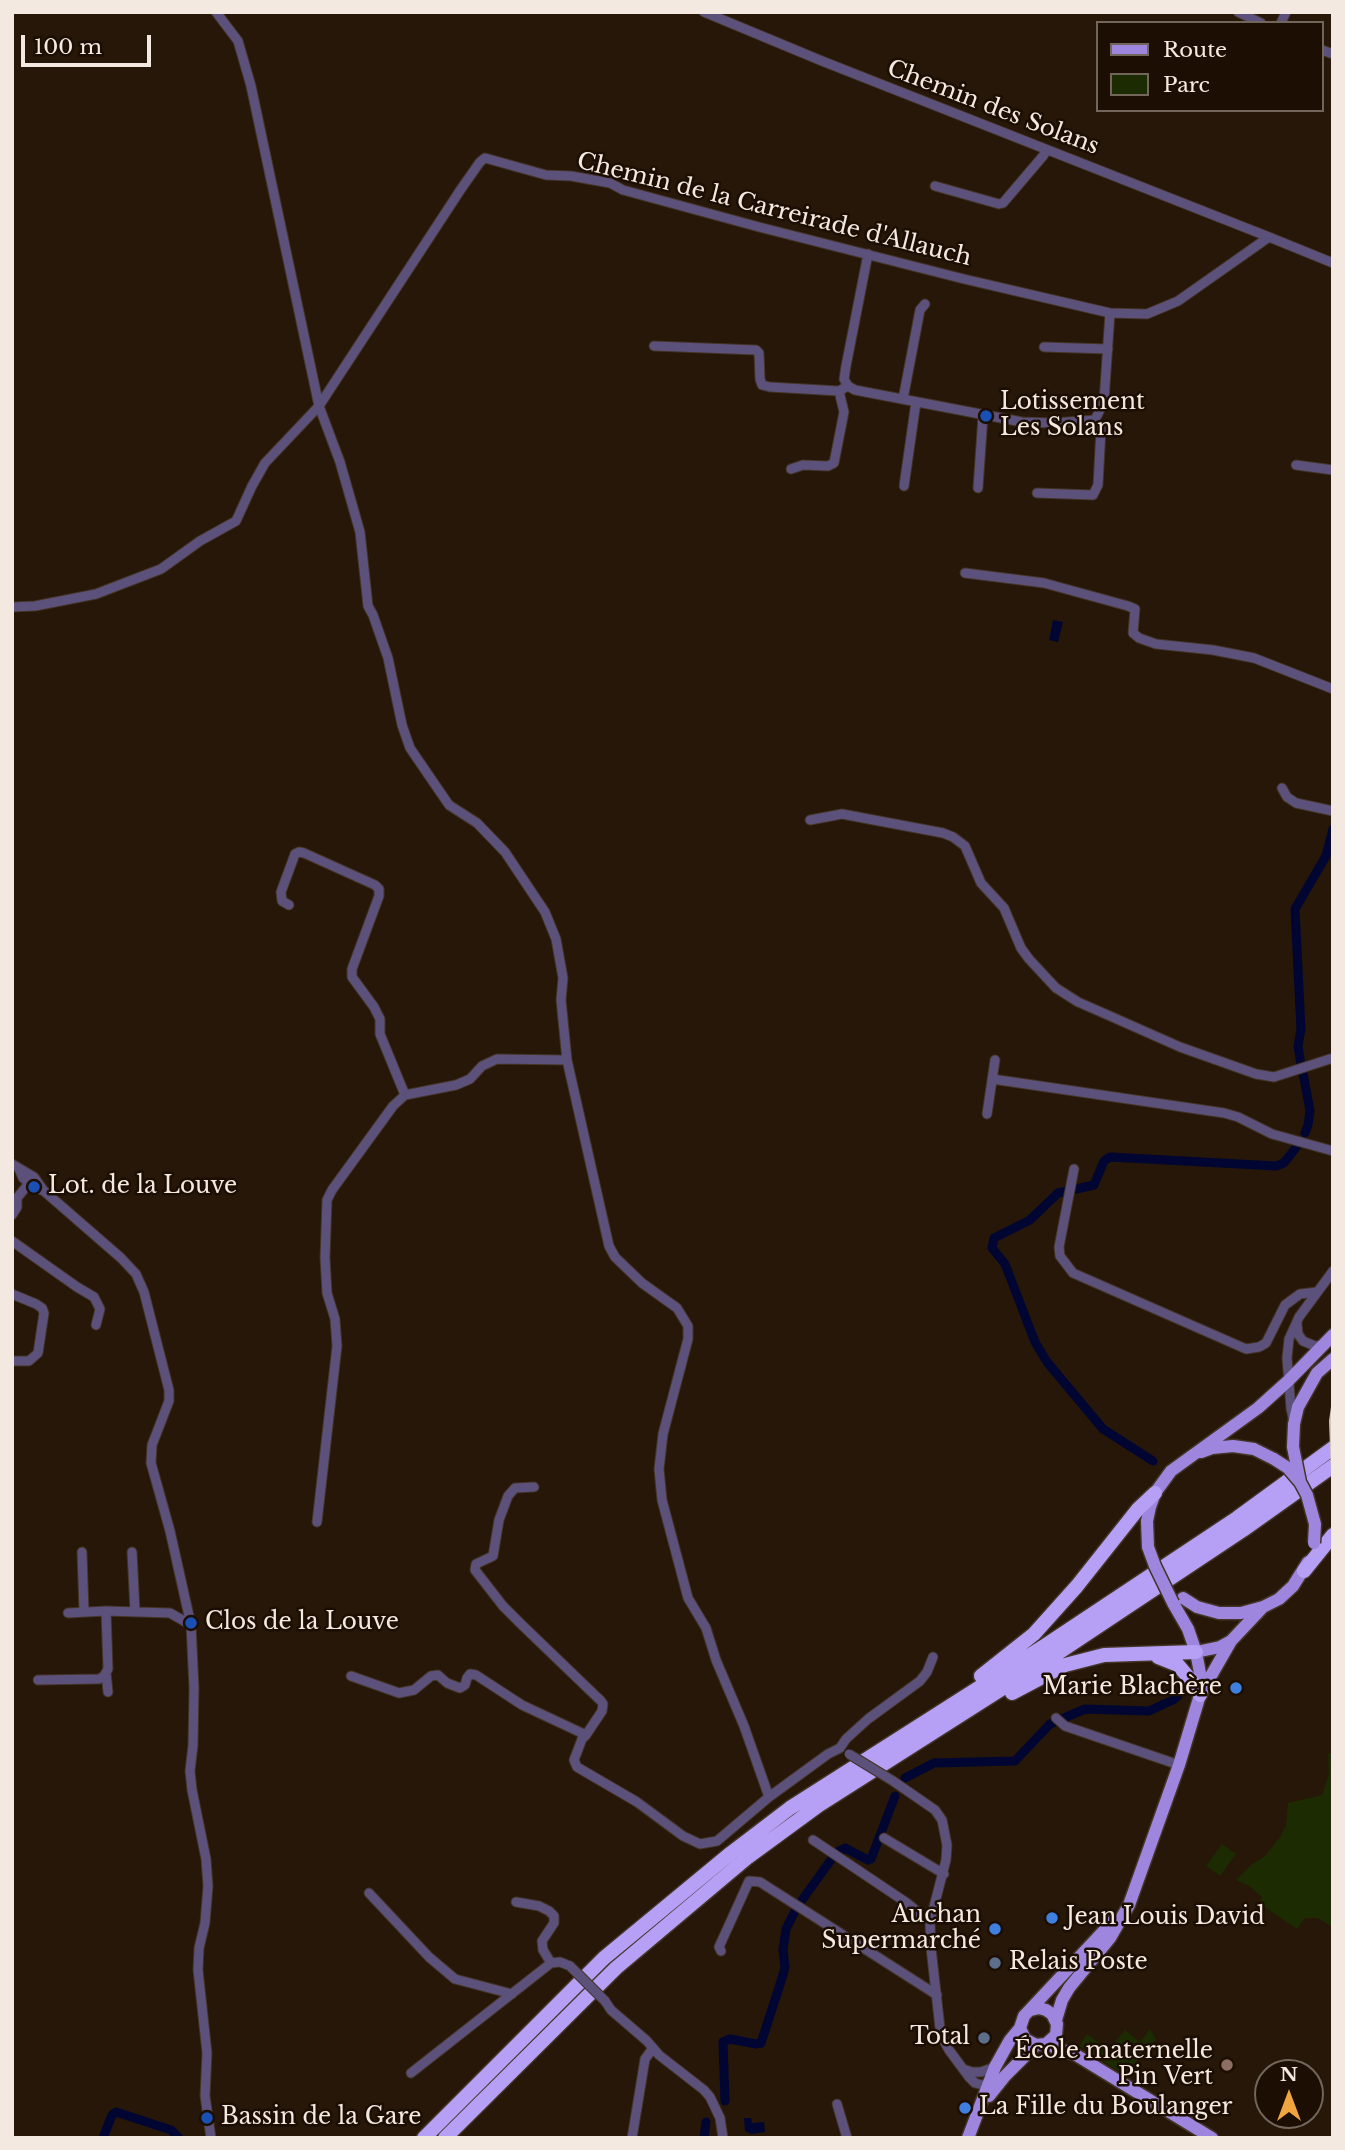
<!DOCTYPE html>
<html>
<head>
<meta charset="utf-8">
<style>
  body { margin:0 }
  #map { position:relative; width:1345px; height:2150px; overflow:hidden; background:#261708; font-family:"Libre Baskerville",serif }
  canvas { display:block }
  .frame { position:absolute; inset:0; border:14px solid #f4e9e0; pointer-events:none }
  .legend { position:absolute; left:1096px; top:21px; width:228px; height:91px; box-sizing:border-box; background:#1c0e02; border:2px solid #72665b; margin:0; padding:9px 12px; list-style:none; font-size:21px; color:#f4e9e0 }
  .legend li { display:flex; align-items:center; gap:14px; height:35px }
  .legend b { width:35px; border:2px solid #72665b }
  .north { position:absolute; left:1254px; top:2059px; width:70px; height:70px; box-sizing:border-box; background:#1c0e02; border:2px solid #72665b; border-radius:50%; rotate:0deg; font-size:19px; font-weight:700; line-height:28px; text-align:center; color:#f4e9e0 }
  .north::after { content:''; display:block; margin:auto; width:24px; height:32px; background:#f1a540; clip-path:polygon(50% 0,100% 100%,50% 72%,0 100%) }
  .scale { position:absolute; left:21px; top:35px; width:130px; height:32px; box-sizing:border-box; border:4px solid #f4e9e0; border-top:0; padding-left:9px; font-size:21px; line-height:24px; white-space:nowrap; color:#f4e9e0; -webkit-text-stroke:5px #1c0e02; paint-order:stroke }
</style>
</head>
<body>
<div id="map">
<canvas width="1345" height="2150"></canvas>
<div class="frame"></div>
<ul class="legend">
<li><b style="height:9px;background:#9e86de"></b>Route</li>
<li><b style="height:19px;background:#1c2b01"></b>Parc</li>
</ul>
<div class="north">N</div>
<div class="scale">100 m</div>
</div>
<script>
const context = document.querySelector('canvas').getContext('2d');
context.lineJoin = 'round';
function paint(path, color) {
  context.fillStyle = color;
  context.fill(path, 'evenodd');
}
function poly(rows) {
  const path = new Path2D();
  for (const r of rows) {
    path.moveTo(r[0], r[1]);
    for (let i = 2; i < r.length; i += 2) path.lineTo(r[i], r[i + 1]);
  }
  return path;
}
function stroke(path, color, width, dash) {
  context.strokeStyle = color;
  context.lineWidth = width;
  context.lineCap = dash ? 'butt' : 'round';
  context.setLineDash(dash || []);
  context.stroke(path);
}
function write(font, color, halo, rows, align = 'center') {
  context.font = font + ' "Libre Baskerville",serif';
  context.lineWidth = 5;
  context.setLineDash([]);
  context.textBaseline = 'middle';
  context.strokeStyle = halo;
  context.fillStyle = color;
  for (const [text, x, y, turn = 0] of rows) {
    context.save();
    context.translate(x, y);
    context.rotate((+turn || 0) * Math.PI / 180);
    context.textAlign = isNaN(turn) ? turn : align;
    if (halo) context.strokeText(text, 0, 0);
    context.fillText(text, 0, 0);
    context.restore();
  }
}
paint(poly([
  [1328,1753,1333,1754,1333,1927,1317,1918,1305,1918,1297,1929,1266,1908,1260,1901,1262,1897,1249,1886,1236,1880,1251,1865,1265,1856,1280,1837,1286,1825,1288,1803,1322,1795,1329,1774],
  [1222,1844,1236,1854,1220,1876,1206,1866],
  [1150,2029,1156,2039,1128,2074,1125,2075,1079,2046,1087,2034,1109,2050,1125,2030,1140,2042]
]), '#1c2b01');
paint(poly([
  [1053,620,1063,622,1058,642,1049,640],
  [744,2118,751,2118,752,2123,764,2122,765,2132,751,2134,745,2131]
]), '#000532');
stroke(poly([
  [1301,1065,1298,1046,1301,1029,1295,909,1326,856,1333,829],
  [1303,1073,1310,1111,1308,1125,1305,1133],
  [1153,1461,1103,1429,1047,1362,1035,1342,1005,1264,992,1248,994,1238,1030,1220,1058,1193,1094,1185,1104,1161,1110,1157,1276,1166,1284,1163,1298,1145],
  [905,1778,934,1763,1015,1761,1050,1724,1085,1709,1149,1711,1173,1700,1178,1696],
  [837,1852,845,1848,868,1860,871,1859,895,1796],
  [800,1903,833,1857],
  [725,2101,723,2042,730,2039,756,2044,761,2043,783,1975,785,1967,783,1950,786,1929,797,1907],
  [103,2138,112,2115,116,2112,171,2130,179,2138],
  [704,2138,706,2122]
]), '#000532', 9);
const minor = poly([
  [216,12,238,41,251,86,319,406,340,462,360,532,368,606,373,615,388,658,402,725,410,748,449,805,477,823,505,852,545,912,556,939,563,978,561,1000,567,1060,609,1246,615,1257,642,1283,677,1308,688,1326,688,1339,663,1434,659,1469,662,1500,688,1598,706,1628,716,1660,744,1726,769,1797],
  [704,12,822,61,1269,237],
  [1238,12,1261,23],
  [1281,23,1286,12],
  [1322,50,1333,54],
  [935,186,999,204,1003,203,1043,156,1047,150],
  [868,254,846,366,844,379,848,386,855,390,1022,422,1054,423,1095,420,1104,401,1110,313],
  [654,346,756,350,759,353,760,379,762,385,770,387,839,391,848,386],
  [1044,347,1108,349],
  [903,399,920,310,925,304],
  [1296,465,1333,470],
  [791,469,803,465,828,466,834,463,844,412,839,391],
  [904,486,916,402],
  [978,488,983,416],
  [1037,493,1093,495,1098,485,1101,429,1095,420],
  [965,573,1044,583,1128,606,1135,609,1133,633,1139,638,1156,644,1213,650,1254,658,1333,689],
  [12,607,35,606,96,594,161,569,200,541,236,521,252,486,265,463,319,406,461,189,480,162,485,158,546,175,571,176,610,183,623,190,759,227,964,279,1110,313,1147,314,1178,301,1269,237,1333,263],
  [1282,788,1287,797,1296,803,1333,811],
  [810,820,842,814,943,833,953,837,965,846,981,883,1004,908,1021,948,1029,959,1056,988,1078,1002,1110,1016,1180,1047,1256,1074,1274,1077,1333,1058],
  [289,905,282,901,281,892,295,854,299,852,304,853,375,885,379,889,379,896,352,969,352,977,374,1007,380,1019,380,1034,405,1095],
  [992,1079,1224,1113,1238,1117,1272,1134,1333,1151],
  [987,1114,995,1060],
  [12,1164,34,1177,44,1191],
  [19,1169,23,1178,34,1187,44,1191,121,1258,136,1274,144,1292,169,1390,169,1401,152,1445,151,1463,170,1531,191,1625,194,1688,193,1745,190,1771,192,1790,206,1859,208,1886,205,1923,199,1948,198,1970,207,2053,205,2096,211,2138],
  [1074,1169,1059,1247,1060,1256,1073,1273,1246,1349,1259,1347,1266,1343,1285,1305,1300,1294,1317,1292],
  [12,1215,17,1207,17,1198,34,1177],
  [12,1241,77,1287,94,1297,100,1309,96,1325],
  [12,1294,36,1304,42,1308,44,1313,38,1353,29,1361,12,1361],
  [1297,1324,1298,1334,1303,1341,1315,1346,1324,1345],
  [1294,1422,1291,1409,1287,1358,1289,1339,1299,1317,1333,1271],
  [534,1487,515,1488,508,1496,499,1520,493,1556,476,1564,475,1570,503,1606,521,1624,601,1701,603,1704,602,1711,586,1735],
  [317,1522,337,1346,335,1319,327,1293,325,1258,327,1200,332,1190,393,1106,405,1095,456,1085,470,1079,482,1066,497,1059,567,1060],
  [82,1552,84,1612],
  [132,1552,135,1611],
  [68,1613,106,1611,170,1613,191,1625],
  [106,1673,108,1692],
  [351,1676,399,1693,414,1690,431,1676,438,1675,447,1683,460,1688,465,1685,467,1678,470,1674,476,1675,522,1705,586,1735,582,1739,574,1760,577,1767,637,1802,683,1836,700,1844,717,1841,769,1797,828,1754,840,1748],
  [38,1680,99,1679,104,1676,108,1669,106,1611],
  [1056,1718,1065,1726,1179,1765],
  [840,1748,846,1739,868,1719,920,1681,927,1672,933,1657],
  [893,1781,935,1810,942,1820,947,1845,946,1860,930,1922,931,1948,940,2028,942,2037,949,2050,969,2077,975,2083,987,2086,993,2085],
  [884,1838,944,1874],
  [813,1840,907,1903,930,1922],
  [369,1893,429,1957,455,1979,512,1994],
  [516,1902,539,1906,549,1911,554,1916,554,1923,542,1941,543,1950,551,1963],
  [721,1951,719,1947,749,1881,760,1882,937,1995],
  [605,2001,611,2010,647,2041,659,2055,704,2090,710,2097,720,2118,723,2138],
  [963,2069,972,2072,981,2072,995,2067],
  [411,2073,551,1963,560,1962,570,1966],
  [837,2104,847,2138],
  [632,2138,645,2059,653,2048]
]);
const major = poly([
  [1293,1447,1294,1424,1298,1407,1317,1373,1333,1359],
  [1201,1452,1212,1448,1233,1446,1254,1449,1274,1459],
  [1148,1547,1147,1521,1150,1507,1155,1493,1171,1471,1258,1408,1288,1381,1333,1335],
  [1183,1598,1197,1607,1219,1613,1241,1613,1263,1607,1279,1599,1293,1586,1308,1562],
  [1173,1603,1188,1629,1196,1652,1200,1673,1200,1691],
  [1196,1652,1220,1647,1231,1641],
  [1056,2020,1062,2000,1069,1988,1110,1938,1129,1905,1179,1765,1200,1695,1231,1641,1263,1607],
  [1020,2028,1025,2039,1036,2045,1046,2044,1056,2035,1057,2024,1052,2014,1046,2010,1039,2008,1031,2010],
  [1046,2044,1076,2055,1212,2138],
  [989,2096,1005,2076,1036,2045],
  [968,2138,995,2067,1010,2040,1020,2028,1024,2016,1114,1920]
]);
const highway = poly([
  [1304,1571,1333,1535],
  [1158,1657,1178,1665,1194,1684,1200,1695],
  [981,1676,1034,1634,1077,1586,1138,1509,1155,1493],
  [1012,1693,1065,1665,1104,1655,1196,1652],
  [424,2138,604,1958,731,1853,790,1808,1046,1645,1237,1518,1333,1448],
  [445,2138,616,1968,748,1857,819,1805,1061,1651,1243,1530,1333,1466]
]);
stroke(minor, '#433426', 11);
stroke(major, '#433426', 15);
stroke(highway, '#433426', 17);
stroke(minor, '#5c517b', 9);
stroke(major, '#9e86de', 12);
stroke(highway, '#b6a0f5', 14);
stroke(poly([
  [1333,1400,1330,1421,1333,1499]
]), '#d3c7bd', 2);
const minorBridge = poly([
  [849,1754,893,1781],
  [570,1966,605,2001]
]);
const majorBridge = poly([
  [1293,1447,1300,1482],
  [1274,1459,1288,1468,1300,1482,1307,1495,1315,1524,1314,1543],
  [1148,1547,1155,1566,1173,1603]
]);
stroke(minorBridge, '#433426', 11, []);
stroke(majorBridge, '#433426', 15, []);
stroke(minorBridge, '#5c517b', 9);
stroke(majorBridge, '#9e86de', 12);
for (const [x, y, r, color] of [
  [986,416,7,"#1a4fb4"],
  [34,1187,7,"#1a4fb4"],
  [191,1623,7,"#1a4fb4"],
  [1236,1688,7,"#3f7fe0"],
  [1052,1918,7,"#3f7fe0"],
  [995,1929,7,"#3f7fe0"],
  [995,1963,7,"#5c6f8a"],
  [984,2038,7,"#5c6f8a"],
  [1227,2065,7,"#8d6e63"],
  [965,2108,7,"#3f7fe0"],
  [207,2118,7,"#1a4fb4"]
]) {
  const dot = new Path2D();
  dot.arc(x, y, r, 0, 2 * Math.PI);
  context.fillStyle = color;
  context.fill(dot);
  stroke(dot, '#1c0e02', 2.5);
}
write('23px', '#f4e9e0', '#1c0e02', [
  ["Chemin des Solans",993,108,21],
  ["Chemin de la Carreirade d'Allauch",774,210,14]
]);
write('23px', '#f4e9e0', '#1c0e02', [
  ["Lotissement",1000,403],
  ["Les Solans",1000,429],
  ["Lot. de la Louve",48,1187],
  ["Clos de la Louve",205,1623],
  ["Marie Blachère",1222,1688,"right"],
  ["Auchan",981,1916,"right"],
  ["Supermarché",981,1942,"right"],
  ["Jean Louis David",1066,1918],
  ["Relais Poste",1009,1963],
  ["Total",970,2038,"right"],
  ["École maternelle",1213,2052,"right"],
  ["Pin Vert",1213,2078,"right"],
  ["La Fille du Boulanger",979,2108],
  ["Bassin de la Gare",221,2118]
], 'left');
</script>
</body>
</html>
